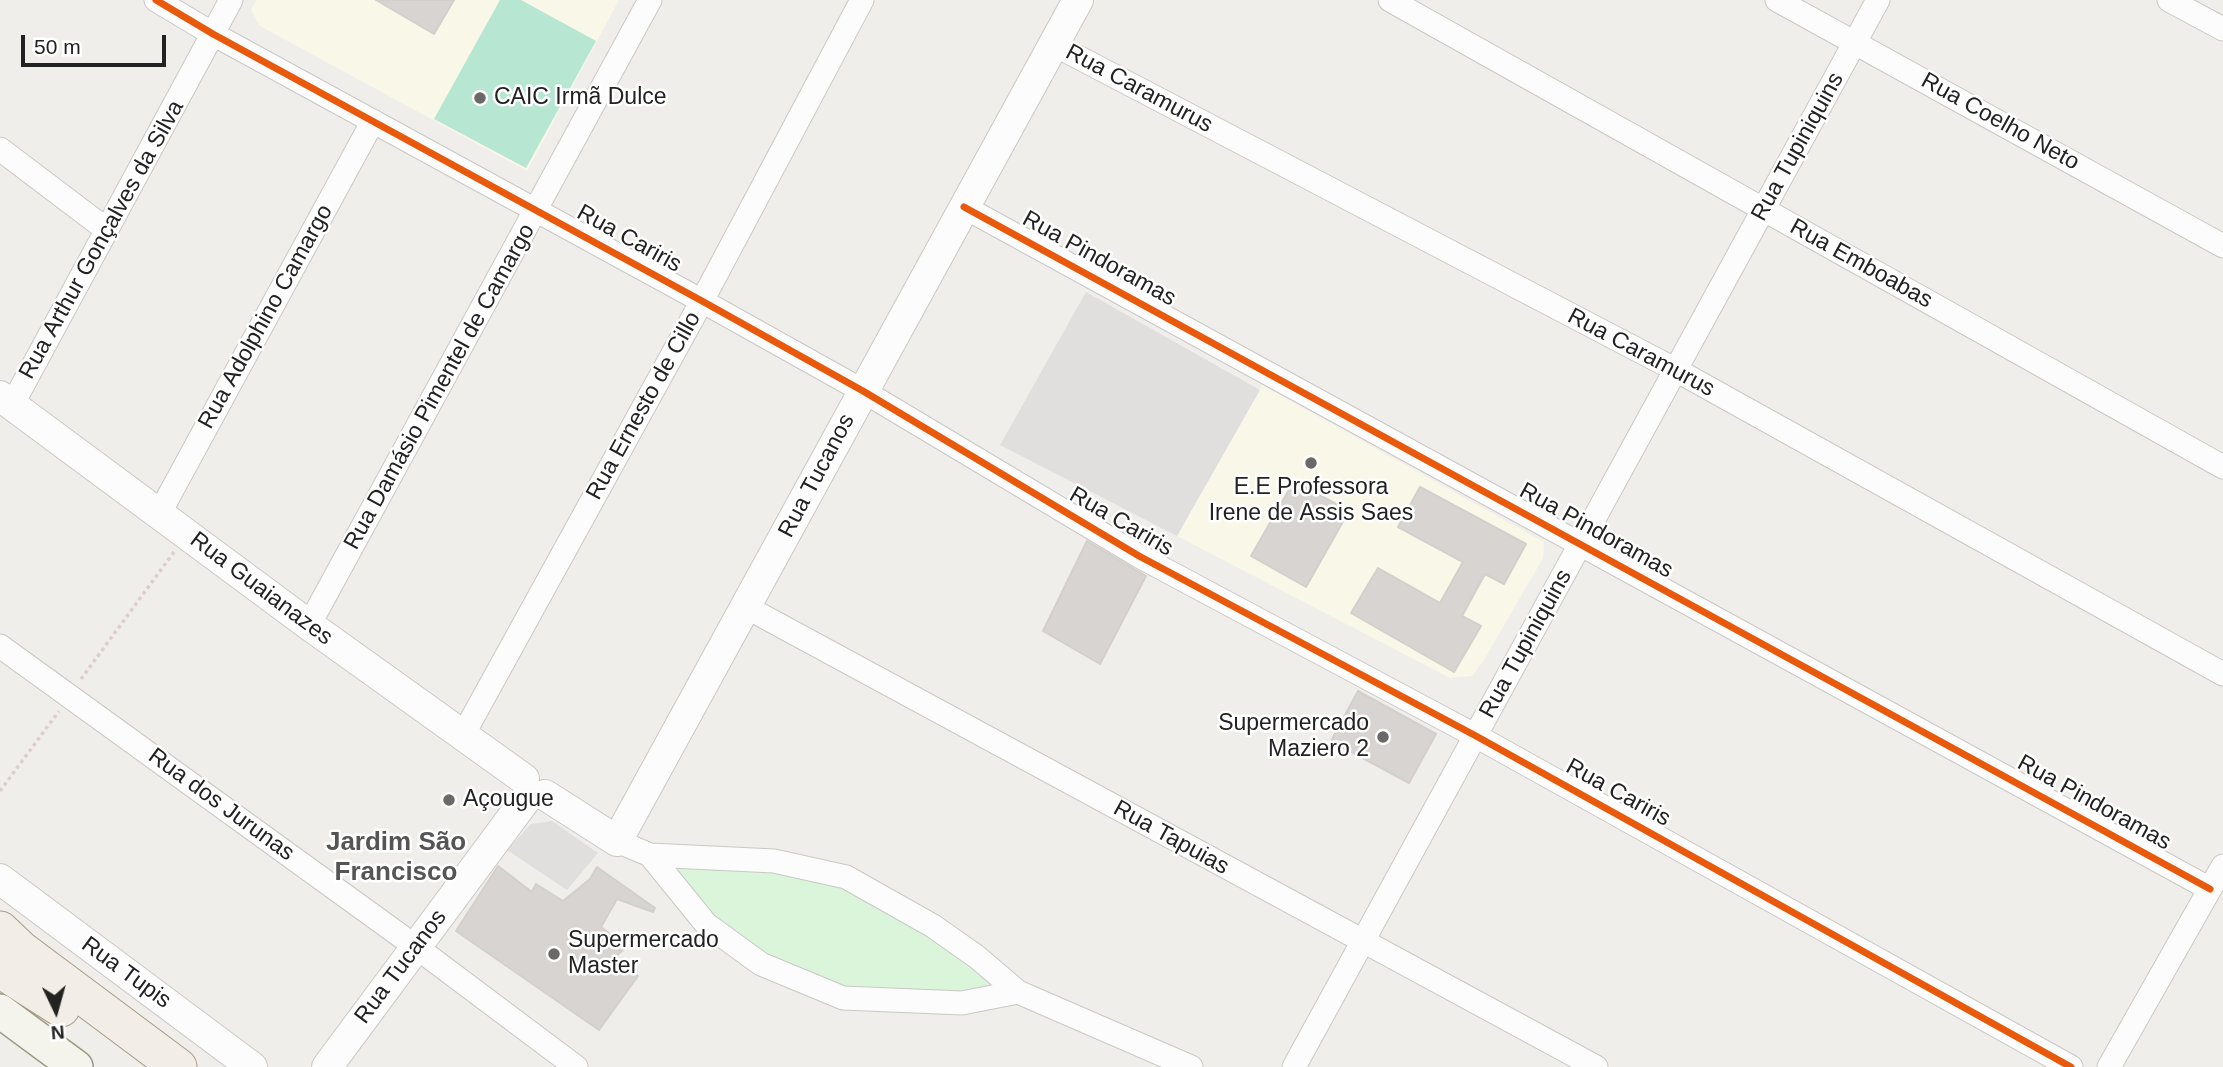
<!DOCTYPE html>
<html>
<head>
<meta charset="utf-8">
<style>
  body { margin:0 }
  #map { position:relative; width:2223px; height:1067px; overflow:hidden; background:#f0eeeb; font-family:Arial,sans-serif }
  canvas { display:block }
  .north { position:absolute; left:21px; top:976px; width:70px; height:70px; -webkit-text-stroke:5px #fff; paint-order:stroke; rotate:175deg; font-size:19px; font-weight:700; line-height:28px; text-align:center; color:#222 }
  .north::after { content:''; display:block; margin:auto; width:24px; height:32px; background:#222; clip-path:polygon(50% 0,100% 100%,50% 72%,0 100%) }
  .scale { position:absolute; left:21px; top:35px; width:145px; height:32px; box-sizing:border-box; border:4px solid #222; border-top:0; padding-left:9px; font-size:21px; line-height:24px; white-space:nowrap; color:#222; -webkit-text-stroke:5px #fff; paint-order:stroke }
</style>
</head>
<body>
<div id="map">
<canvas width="2223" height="1067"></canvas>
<div class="north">N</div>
<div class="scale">50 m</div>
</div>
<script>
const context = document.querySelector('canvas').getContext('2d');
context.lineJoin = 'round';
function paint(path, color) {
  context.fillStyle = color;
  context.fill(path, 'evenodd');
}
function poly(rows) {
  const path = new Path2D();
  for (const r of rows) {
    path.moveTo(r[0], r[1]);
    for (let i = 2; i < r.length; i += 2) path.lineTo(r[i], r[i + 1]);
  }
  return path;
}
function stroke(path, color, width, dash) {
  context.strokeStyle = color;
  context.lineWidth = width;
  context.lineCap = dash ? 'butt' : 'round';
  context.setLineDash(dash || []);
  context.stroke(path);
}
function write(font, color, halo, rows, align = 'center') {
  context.font = font + ' Arial,sans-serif';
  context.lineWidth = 5;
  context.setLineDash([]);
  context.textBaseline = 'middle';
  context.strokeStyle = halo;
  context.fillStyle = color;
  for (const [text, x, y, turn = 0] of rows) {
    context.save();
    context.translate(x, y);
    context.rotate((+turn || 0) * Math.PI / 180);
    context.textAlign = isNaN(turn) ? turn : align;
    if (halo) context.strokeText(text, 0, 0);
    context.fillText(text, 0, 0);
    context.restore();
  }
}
paint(poly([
  [256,0,619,0,527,171,260,26,251,10],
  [1262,385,1544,542,1543,558,1484,660,1472,676,1450,678,1177,536]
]), '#f8f7e8');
paint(poly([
  [650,855,846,877,1018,992,843,998,761,964]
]), '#daf5da');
paint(poly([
  [500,0,521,0,596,41,526,168,434,119]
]), '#b7e6d2');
paint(poly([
  [1086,292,1260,390,1177,536,1000,445],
  [552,821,598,853,567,890,507,850,531,824]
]), '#e0dfde');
const building = poly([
  [376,0,454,0,434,34,376,0],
  [1294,481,1349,511,1306,587,1251,556,1294,481],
  [1420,487,1526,544,1504,584,1485,574,1462,616,1481,626,1454,672,1351,613,1378,568,1440,603,1463,562,1398,527,1420,487],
  [1087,541,1146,576,1100,664,1043,631,1087,541],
  [1358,691,1436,734,1409,783,1331,741,1358,691],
  [498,866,532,892,536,884,563,901,590,879,597,867,655,908,653,912,617,899,601,927,626,947,612,960,638,976,599,1030,456,931,498,866]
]);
paint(building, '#d7d4d2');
stroke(building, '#d3d0cc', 2);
const minor = poly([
  [156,0,213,34,702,301,863,391,1139,556,1476,736,2071,1067],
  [1390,0,2223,467],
  [1777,0,2223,246],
  [2169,0,2223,29],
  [1053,44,1676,370,2223,674],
  [0,149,107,230],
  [964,207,2210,889],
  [12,405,231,0],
  [159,514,373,121],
  [746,607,1596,1067],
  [309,625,650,0],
  [0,646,416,947,576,1067],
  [463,735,702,301,862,0],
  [617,841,650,855,774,861,846,877,933,926,977,957,1018,992,1191,1067],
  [650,855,706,924,761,964,843,998,962,1003,1018,992],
  [1294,1067,1878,0],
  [2109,1067,2223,866]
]);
const tertiary = poly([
  [0,396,309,625,524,779],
  [545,795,617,841,1078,0],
  [0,879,252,1067],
  [327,1067,526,799]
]);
const secondary = poly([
  [0,1011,76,1067]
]);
const primary = poly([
  [0,930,20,949,178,1067],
  [0,969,61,1008]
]);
stroke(minor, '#c9c8c7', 25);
stroke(tertiary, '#c9c8c7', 32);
stroke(secondary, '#999a82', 36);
stroke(primary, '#a79c86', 39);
stroke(poly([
  [81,679,174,552],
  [0,791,59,711]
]), '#dccecd', 3.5, [3.5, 3.5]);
stroke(minor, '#fdfcfc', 23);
stroke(tertiary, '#fdfcfc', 30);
stroke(secondary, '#f4f4ed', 33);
stroke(primary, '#f3ede7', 37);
stroke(poly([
  [156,0,213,34,702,301,863,391,1139,556,1476,736,2071,1067],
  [964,207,2210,889]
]), '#e8590c', 7);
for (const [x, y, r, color] of [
  [480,98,7,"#6a6968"],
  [1311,463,7,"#6a6968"],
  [1383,737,7,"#6a6968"],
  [449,800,7,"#6a6968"],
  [554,954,7,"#6a6968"]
]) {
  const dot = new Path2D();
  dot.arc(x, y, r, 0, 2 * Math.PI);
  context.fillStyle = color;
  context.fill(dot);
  stroke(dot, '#fff', 2.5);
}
write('23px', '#222', '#fff', [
  ["Rua Caramurus",1139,89,28],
  ["Rua Coelho Neto",2000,122,29],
  ["Rua Tupiniquins",1798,147,-61],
  ["Rua Cariris",629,239,29],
  ["Rua Arthur Gonçalves da Silva",102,240,-61],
  ["Rua Pindoramas",1099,259,29],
  ["Rua Emboabas",1861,264,29],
  ["Rua Adolphino Camargo",266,317,-61],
  ["Rua Caramurus",1641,353,28],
  ["Rua Damásio Pimentel de Camargo",440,387,-61],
  ["Rua Ernesto de Cillo",644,406,-61],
  ["Rua Tucanos",817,476,-62],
  ["Rua Cariris",1121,522,30],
  ["Rua Pindoramas",1596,531,29],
  ["Rua Guaianazes",261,589,37],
  ["Rua Tupiniquins",1526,644,-61],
  ["Rua Cariris",1618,793,29],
  ["Rua Pindoramas",2094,803,29],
  ["Rua dos Jurunas",221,805,36],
  ["Rua Tapuias",1171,838,29],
  ["Rua Tucanos",401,967,-53],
  ["Rua Tupis",126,973,36]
]);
write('23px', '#222', '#fff', [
  ["CAIC Irmã Dulce",494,98],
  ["E.E Professora",1311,488,"center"],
  ["Irene de Assis Saes",1311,514,"center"],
  ["Supermercado",1369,724,"right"],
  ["Maziero 2",1369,750,"right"],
  ["Açougue",463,800],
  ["Supermercado",568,941],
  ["Master",568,967]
], 'left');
write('bold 26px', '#555', '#fff', [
  ["Jardim São",396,843],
  ["Francisco",396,873]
]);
</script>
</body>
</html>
